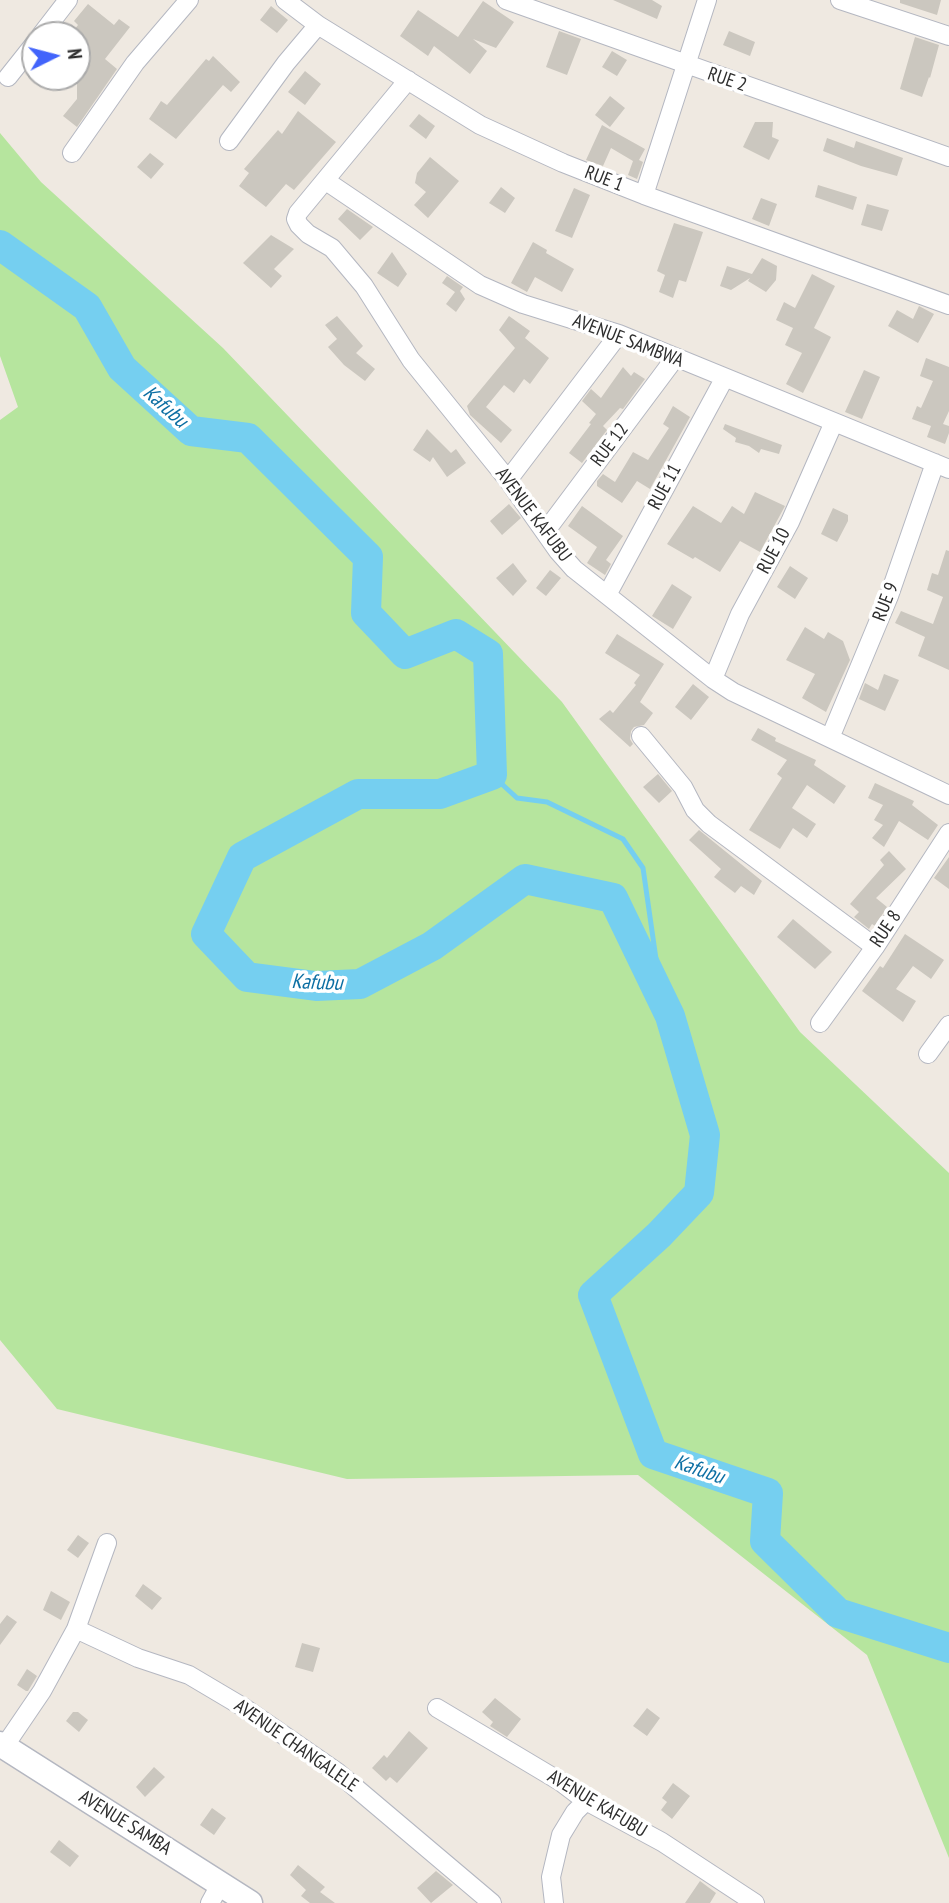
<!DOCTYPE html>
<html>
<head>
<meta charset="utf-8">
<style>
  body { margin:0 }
  #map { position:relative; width:949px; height:1903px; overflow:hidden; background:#efe9e1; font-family:"PT Sans Narrow",sans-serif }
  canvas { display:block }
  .north { position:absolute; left:21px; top:21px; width:70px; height:70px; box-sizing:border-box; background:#fff; border:2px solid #ababab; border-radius:50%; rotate:84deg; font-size:19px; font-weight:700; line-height:28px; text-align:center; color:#2e2e2e }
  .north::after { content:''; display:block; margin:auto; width:24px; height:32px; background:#4264fb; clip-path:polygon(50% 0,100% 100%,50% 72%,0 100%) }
</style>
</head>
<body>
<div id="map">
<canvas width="949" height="1903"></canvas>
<div class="north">N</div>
</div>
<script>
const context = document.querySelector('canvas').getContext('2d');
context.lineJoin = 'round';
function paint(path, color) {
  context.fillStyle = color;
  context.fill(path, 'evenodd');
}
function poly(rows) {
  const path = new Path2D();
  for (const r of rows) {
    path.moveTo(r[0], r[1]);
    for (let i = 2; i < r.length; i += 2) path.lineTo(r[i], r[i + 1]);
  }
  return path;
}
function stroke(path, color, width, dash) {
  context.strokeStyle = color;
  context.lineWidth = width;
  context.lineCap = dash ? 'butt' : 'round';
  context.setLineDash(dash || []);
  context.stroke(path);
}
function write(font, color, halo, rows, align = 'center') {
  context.font = font + ' "PT Sans Narrow",sans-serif';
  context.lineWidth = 7;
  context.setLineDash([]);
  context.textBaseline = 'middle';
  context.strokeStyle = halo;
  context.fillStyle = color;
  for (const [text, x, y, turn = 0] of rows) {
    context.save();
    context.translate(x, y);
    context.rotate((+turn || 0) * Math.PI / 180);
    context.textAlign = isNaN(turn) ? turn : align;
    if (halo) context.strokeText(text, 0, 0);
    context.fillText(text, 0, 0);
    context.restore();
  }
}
paint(poly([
  [0,133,41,182,223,348,562,702,800,1032,949,1173,949,1858,867,1655,638,1475,347,1479,57,1409,0,1340,0,420,18,407,0,356]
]), '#b6e59e');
stroke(poly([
  [492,775,517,798,547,802,623,839,643,868,662,1001]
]), '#75cff0', 5);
stroke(poly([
  [0,245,87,307,122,368,191,431,248,438,368,557,366,613,405,654,456,634,488,654,492,775,440,794,358,794,242,857,206,934,247,977,316,986,360,984,432,946,525,879,613,898,670,1016,705,1135,699,1193,659,1235,593,1295,653,1454,768,1493,765,1541,838,1613,949,1648]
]), '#75cff0', 30);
paint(poly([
  [613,0,652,0,662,6,657,19],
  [900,0,941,0,937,15,900,3],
  [483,1,514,22,496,48,473,39,487,51,470,74,434,46,428,56,400,36,418,10,458,37],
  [88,4,114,25,119,19,130,27,105,59,117,69,77,127,63,116,77,99,77,35,70,35,78,25,74,21],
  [271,6,288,20,277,33,260,20],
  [559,31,581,39,567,75,546,67],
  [729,31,755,42,750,56,723,45],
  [915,37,939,45,930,78,929,77,922,97,900,89],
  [612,51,627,60,617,76,602,67],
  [213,56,240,82,231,92,223,85,176,139,149,119,161,101,167,105,206,59,209,61],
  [305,71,321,84,305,105,288,92],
  [610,96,625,108,610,127,595,115],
  [298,111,336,142,294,190,286,184,266,207,239,186,249,173,244,169,278,130,282,134],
  [419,114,435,126,426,139,409,126],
  [755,122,773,122,772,137,779,140,769,160,743,147],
  [602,125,645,149,639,160,643,162,637,179,628,175,633,161,611,148,603,166,586,160],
  [827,138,854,148,856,141,903,158,897,176,861,166,823,151],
  [150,153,164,164,151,179,137,167],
  [430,157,459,181,428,218,414,205,426,192,415,183,417,173],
  [818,185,857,197,853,210,815,197],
  [501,187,515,198,505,213,489,203],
  [574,188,590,195,572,238,555,231],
  [761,198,777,204,769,226,752,219],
  [867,204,889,210,882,231,861,225],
  [347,209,373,227,360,240,338,219],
  [674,223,703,232,686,282,679,280,673,298,659,292,665,275,657,271],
  [271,235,294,249,274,269,282,276,271,288,243,263],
  [533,242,547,250,546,253,574,269,562,292,535,277,527,292,511,283],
  [392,252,407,274,398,287,377,273],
  [762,258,777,266,776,280,766,292,748,281,750,278,731,290,720,286,727,266,752,274],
  [812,274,835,286,814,328,831,337,803,393,786,384,802,353,785,345,793,328,776,320,784,302,795,308],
  [447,276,463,287,460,291,465,299,456,312,446,304,455,292,442,283],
  [919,306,934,314,918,343,888,326,897,310,913,319],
  [337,316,363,346,356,353,375,369,365,381,344,365,328,347,337,339,325,325],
  [509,316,530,331,525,338,549,358,530,384,524,379,514,393,504,385,486,407,512,430,501,443,470,415,467,406,515,348,499,330],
  [926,358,949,367,949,411,943,424,949,426,949,433,945,444,927,437,931,426,912,419,917,406,921,408,933,381,920,376],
  [623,367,631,376,634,372,645,379,623,409,620,408,603,426,607,430,582,463,569,453,591,424,589,423,596,414,582,401,591,389,601,398],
  [864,370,880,377,862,419,845,412],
  [673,406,690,417,650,489,637,481,622,503,597,486,597,481,603,474,615,482,633,452,648,460,669,428,663,424],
  [725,424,782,445,779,454,761,449,759,453,749,446,735,442,736,438,723,429],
  [427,429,451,453,456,449,466,463,447,477,433,457,430,462,413,450],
  [755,492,785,506,760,552,740,541,720,572,695,557,693,559,667,544,693,506,721,523,732,506,744,514],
  [509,504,521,518,502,535,490,521],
  [582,506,623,536,606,560,611,564,605,575,587,563,597,547,568,526],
  [833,508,848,515,848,521,837,542,821,534],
  [946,550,949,551,949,670,918,656,925,637,895,623,901,611,933,624,943,597,927,590,932,573,938,575],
  [513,563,527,581,513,596,496,578],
  [790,566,808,578,795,599,777,587],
  [550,570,561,578,546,596,536,588],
  [672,584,692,597,673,629,652,616],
  [805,627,824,639,828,632,843,641,850,660,826,712,802,698,815,674,786,660],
  [617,634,664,664,640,702,653,713,644,725,634,727,631,731,630,739,633,744,630,747,599,719,610,710,613,713,636,685,634,683,640,675,605,653],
  [884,674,899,680,885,711,859,699,865,683,878,690],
  [693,684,709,697,691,720,675,707],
  [758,728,776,738,775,741,816,760,814,765,846,786,834,804,807,785,792,808,816,824,807,838,793,828,780,849,749,830,782,778,777,774,787,760,751,740],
  [658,774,672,791,659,803,643,787],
  [875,783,914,801,912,805,938,825,928,840,899,821,884,847,872,838,883,825,874,820,883,805,868,798],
  [699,830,762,881,754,895,741,886,735,893,714,877,721,869,689,840],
  [889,851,906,869,876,898,887,907,875,926,872,924,869,929,854,917,859,912,850,904,884,865,880,860],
  [949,857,949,889,934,878],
  [793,919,832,952,815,969,777,937],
  [905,934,944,960,931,979,913,966,896,989,916,1001,903,1022,862,991,880,966,883,968],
  [78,1535,89,1543,78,1558,67,1550],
  [143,1584,162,1598,152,1610,135,1596],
  [51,1591,70,1602,61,1620,43,1610],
  [7,1615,17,1622,0,1645,0,1624],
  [302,1643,320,1648,313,1672,295,1667],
  [27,1669,37,1676,28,1691,26,1691,17,1685],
  [495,1698,521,1719,507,1737,490,1726,493,1722,482,1712],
  [647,1708,660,1718,647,1736,633,1726],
  [73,1712,78,1712,88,1720,79,1732,66,1721],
  [409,1731,428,1748,397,1783,390,1777,386,1781,372,1768,384,1755,387,1758],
  [154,1767,165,1777,145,1797,136,1787],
  [673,1783,690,1796,672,1819,661,1810,667,1802,662,1798],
  [212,1808,226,1818,214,1835,200,1825],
  [59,1840,79,1856,70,1867,50,1852],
  [298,1865,325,1887,320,1892,335,1903,310,1903,301,1896,306,1890,290,1875],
  [436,1871,453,1885,431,1903,417,1888],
  [700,1881,716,1893,710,1903,685,1903]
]), '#cbc7bf');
const street = poly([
  [285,0,318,25,480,125,563,163,644,195,949,305],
  [506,0,949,157],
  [840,0,949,36],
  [41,35,68,0],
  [8,77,35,43],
  [408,80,298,213,296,219,299,225,308,234,332,248,364,286,411,360,508,480,558,551,574,569,713,679,733,692,949,795],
  [229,141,286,63,318,25],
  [72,153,135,63,189,0],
  [326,181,480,285,523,304,619,334,949,469],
  [644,195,707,0],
  [508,480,619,334],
  [545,532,675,358],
  [607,595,724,379],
  [713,679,740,614,790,522,834,422],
  [641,736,683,787,695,810,709,824,875,947],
  [830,738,889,596,935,463],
  [820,1023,875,947,949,833],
  [928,1054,949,1025],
  [76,1629,138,1658,189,1675,243,1707,337,1772,492,1903],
  [437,1708,561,1782,586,1801,662,1842,755,1903],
  [4,1747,42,1691,76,1629,107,1543],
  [210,1903,221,1883],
  [554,1903,551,1877,561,1835,575,1812,586,1801]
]);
const secondary = poly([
  [0,1744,250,1903]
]);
stroke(street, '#b4b7c1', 20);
stroke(secondary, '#b4b7c1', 27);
stroke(street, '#fff', 18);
stroke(secondary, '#fff', 24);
write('19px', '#2e2e2e', '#fff', [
  ["RUE 2",727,80,19],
  ["RUE 1",604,179,21],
  ["AVENUE SAMBWA",628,341,21],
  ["RUE 12",610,445,-53],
  ["RUE 11",665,487,-62],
  ["AVENUE KAFUBU",533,515,53],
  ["RUE 10",774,551,-62],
  ["RUE 9",886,602,-69],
  ["RUE 8",886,929,-56],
  ["AVENUE CHANGALELE",296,1746,35],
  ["AVENUE KAFUBU",597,1804,31],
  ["AVENUE SAMBA",125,1823,32]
]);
write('italic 21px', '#0d6fa3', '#fff', [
  ["Kafubu",165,407,42],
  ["Kafubu",317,983,2],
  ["Kafubu",699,1470,19]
]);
</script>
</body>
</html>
